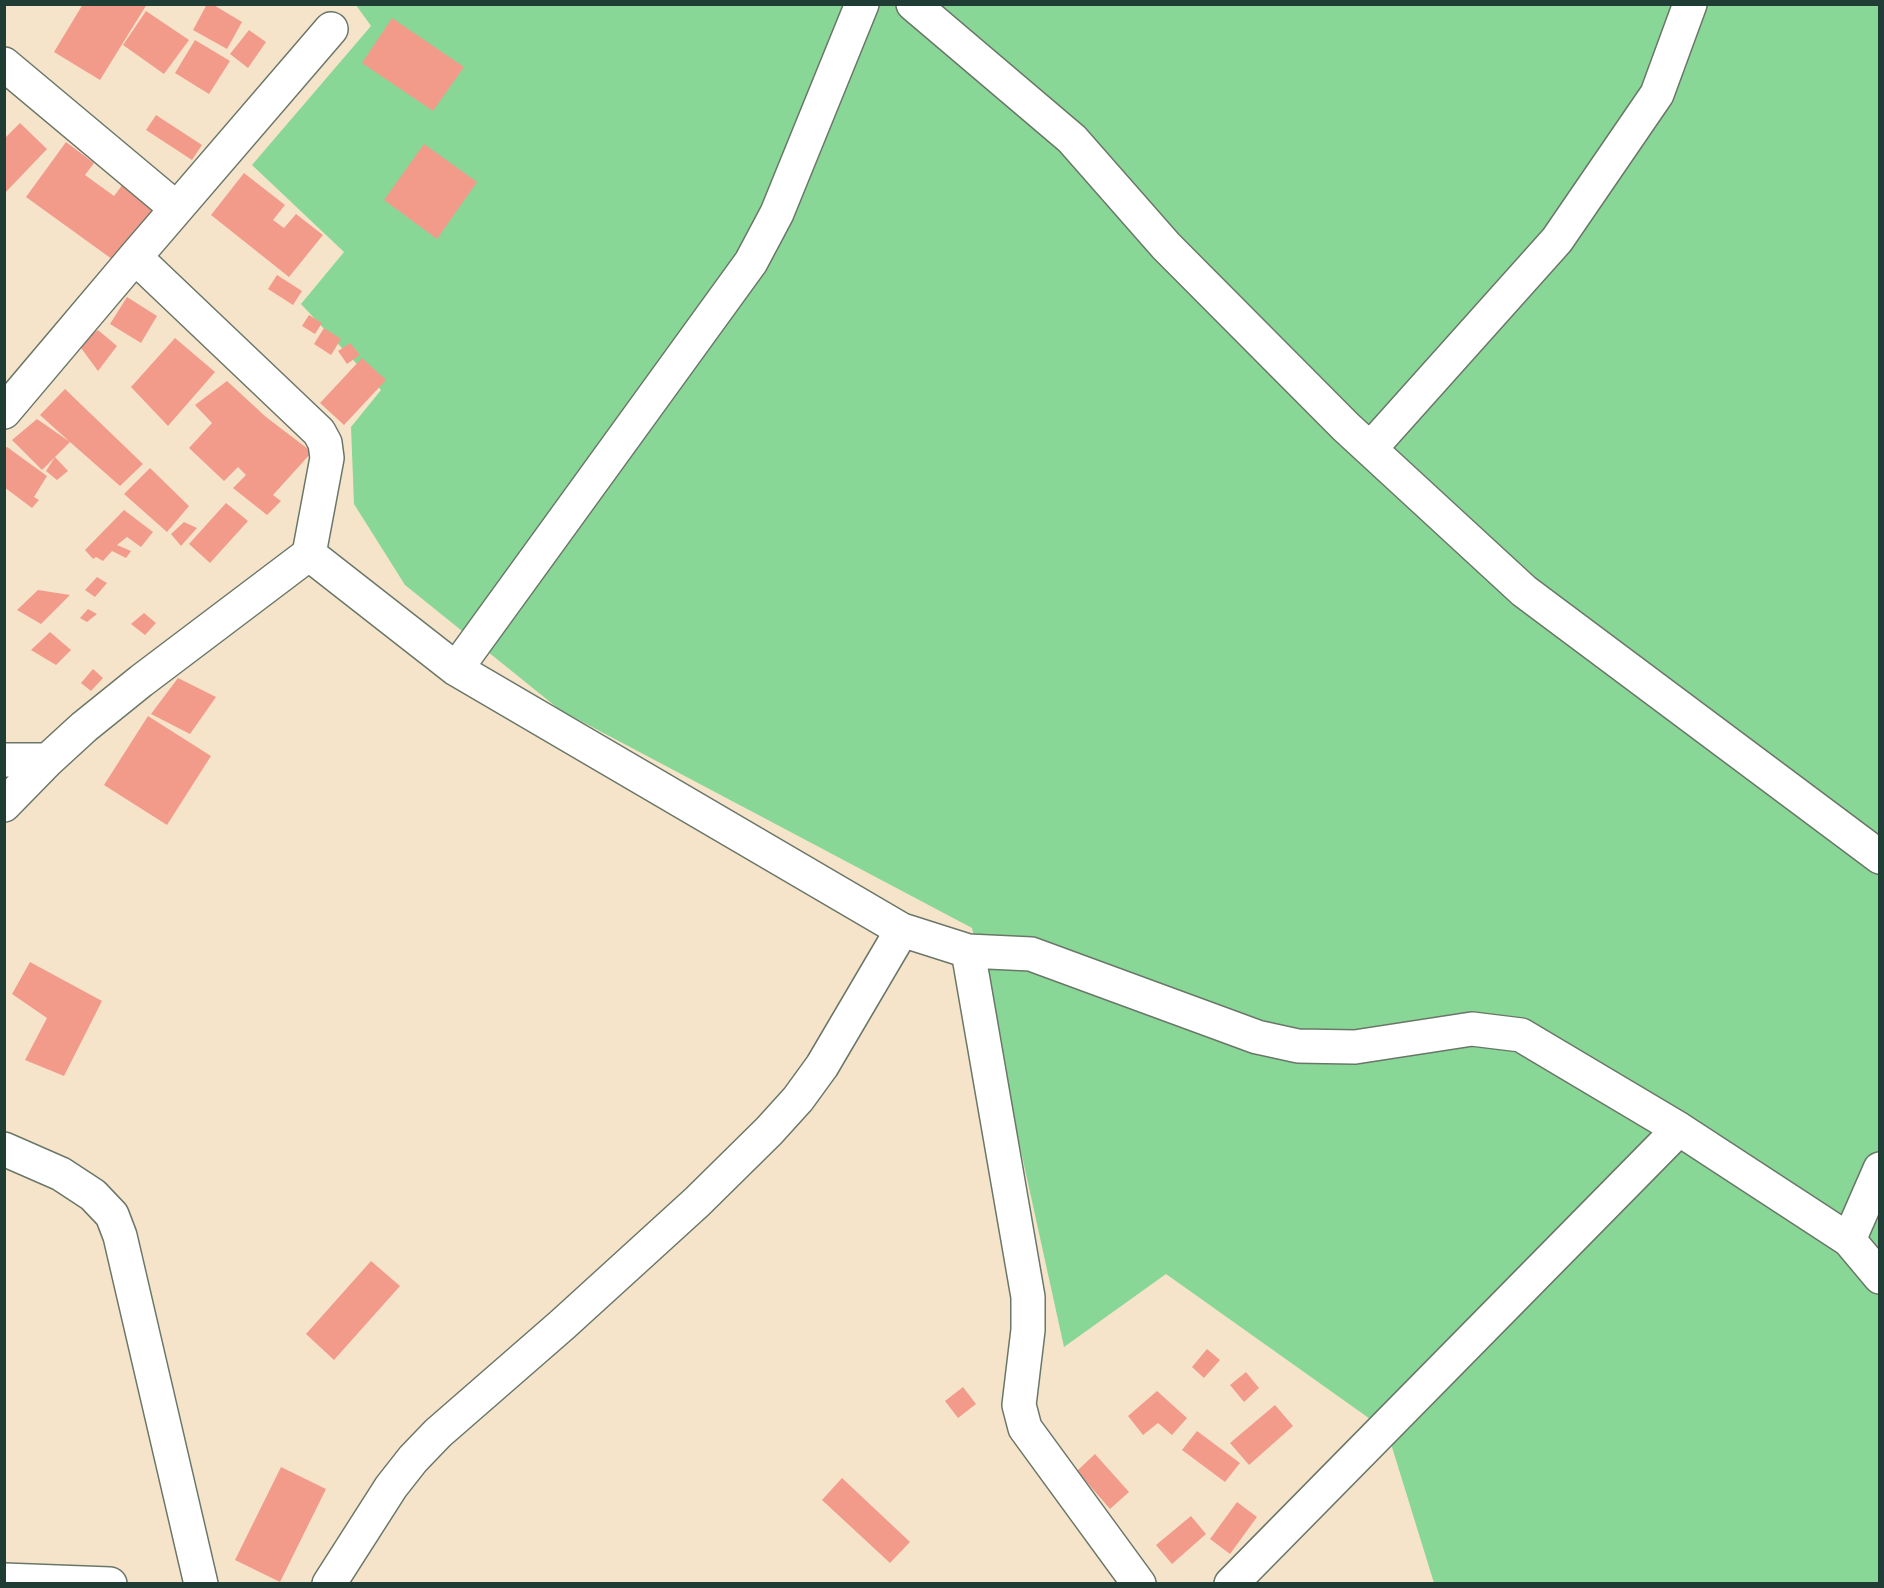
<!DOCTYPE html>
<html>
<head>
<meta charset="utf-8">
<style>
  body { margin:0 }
  #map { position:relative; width:1884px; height:1588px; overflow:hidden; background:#f6e4ca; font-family:"Balsamiq Sans",sans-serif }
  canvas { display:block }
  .frame { position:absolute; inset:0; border:6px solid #1f3d34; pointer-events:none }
</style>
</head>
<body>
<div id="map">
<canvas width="1884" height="1588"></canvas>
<div class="frame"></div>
</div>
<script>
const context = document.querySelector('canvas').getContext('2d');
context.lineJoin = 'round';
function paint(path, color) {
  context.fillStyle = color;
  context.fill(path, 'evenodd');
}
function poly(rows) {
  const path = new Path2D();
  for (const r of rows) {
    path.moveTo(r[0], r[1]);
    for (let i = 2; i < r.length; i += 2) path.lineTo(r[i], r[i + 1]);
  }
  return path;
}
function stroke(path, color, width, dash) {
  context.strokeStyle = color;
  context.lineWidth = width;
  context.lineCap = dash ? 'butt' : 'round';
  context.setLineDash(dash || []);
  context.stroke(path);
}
paint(poly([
  [356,5,1879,5,1879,1583,1434,1583,1387,1431,1166,1274,1064,1347,972,928,560,710,405,585,354,504,351,427,381,390,301,304,344,252,252,165,371,26]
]), '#88d797');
paint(poly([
  [83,4,147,4,100,80,54,52],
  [207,4,212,4,242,22,227,49,193,30],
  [146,11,189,40,164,74,123,45],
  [392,18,464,67,433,111,362,63],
  [249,30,266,42,248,68,230,54],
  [195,40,230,61,209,94,175,73],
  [156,115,202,145,192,160,146,130],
  [20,123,47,149,4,194,4,139],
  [66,142,94,163,85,175,114,196,123,184,156,207,116,262,26,197],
  [424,144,477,182,437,239,384,200],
  [244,173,285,205,273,220,284,228,296,214,323,235,289,277,211,215],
  [277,275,302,291,293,305,268,289],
  [127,297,157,316,141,343,110,324],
  [309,315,322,323,315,334,302,326],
  [324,328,341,339,331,355,314,344],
  [98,330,117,346,98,371,78,344],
  [175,338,215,372,168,426,131,387],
  [350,343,360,355,347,364,338,351],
  [362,358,386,380,344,425,320,403],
  [227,381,266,417,312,452,273,495,281,501,267,515,233,488,246,475,238,467,224,481,189,448,212,423,195,405],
  [65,389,143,464,120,486,70,442,55,457,68,471,57,480,46,471,55,457,42,470,12,440,37,419,70,442,40,415],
  [7,447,47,476,34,497,39,500,32,508,4,487,4,449],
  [150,468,189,506,167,532,124,494],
  [226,503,248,521,210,563,189,544],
  [124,510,153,532,141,547,127,537,117,545,131,551,126,558,112,551,103,561,96,557,93,559,85,550],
  [184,522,197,528,181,546,171,534],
  [97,577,107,583,95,597,85,590],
  [38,590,70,595,41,624,17,610],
  [88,609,97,614,87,622,80,618],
  [144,613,156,623,145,635,131,624],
  [50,632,71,650,56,665,31,650],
  [93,669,103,678,91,691,81,683],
  [178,678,216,697,190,734,151,714],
  [148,716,211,756,167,825,104,785],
  [30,962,102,1001,64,1076,25,1060,47,1018,12,994],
  [371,1261,400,1286,334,1360,306,1334],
  [1207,1349,1220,1360,1204,1378,1192,1367],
  [1246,1372,1259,1388,1244,1402,1230,1385],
  [963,1387,976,1404,958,1418,945,1401],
  [1157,1391,1187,1418,1172,1435,1158,1423,1143,1435,1128,1416],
  [1275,1405,1293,1426,1249,1465,1230,1443],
  [1197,1431,1240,1463,1225,1482,1182,1450],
  [1095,1454,1129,1492,1110,1509,1077,1471],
  [281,1467,326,1489,280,1582,235,1560],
  [842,1478,910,1542,890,1563,822,1500],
  [1237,1502,1257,1517,1230,1554,1210,1539],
  [1191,1516,1206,1534,1172,1564,1156,1545]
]), '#f29b8b');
const street = poly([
  [913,4,1072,139,1166,246,1346,427,1524,591,1880,857],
  [4,64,176,208],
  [4,412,135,257,331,29],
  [1370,449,1557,240,1657,94,1690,4],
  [309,554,456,669,902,930,968,951,1031,954,1257,1037,1298,1046,1355,1047,1472,1029,1521,1035,1679,1129,1849,1240,1880,1277],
  [456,669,751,262,777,213,862,4],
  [4,760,48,760,84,727,141,681,309,554,327,458,325,443,319,432,135,257],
  [4,805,48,760],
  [968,951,1028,1297,1028,1330,1019,1405,1025,1428,1139,1584],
  [4,1149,61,1174,93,1195,112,1215,120,1236,201,1584],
  [1849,1240,1880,1169],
  [4,1580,110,1584],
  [329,1584,391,1487,413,1459,438,1433,562,1325,697,1202,769,1131,798,1099,822,1066,902,930],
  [1231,1584,1679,1129]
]);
stroke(street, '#6a7768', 36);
stroke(street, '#fff', 33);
</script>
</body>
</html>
